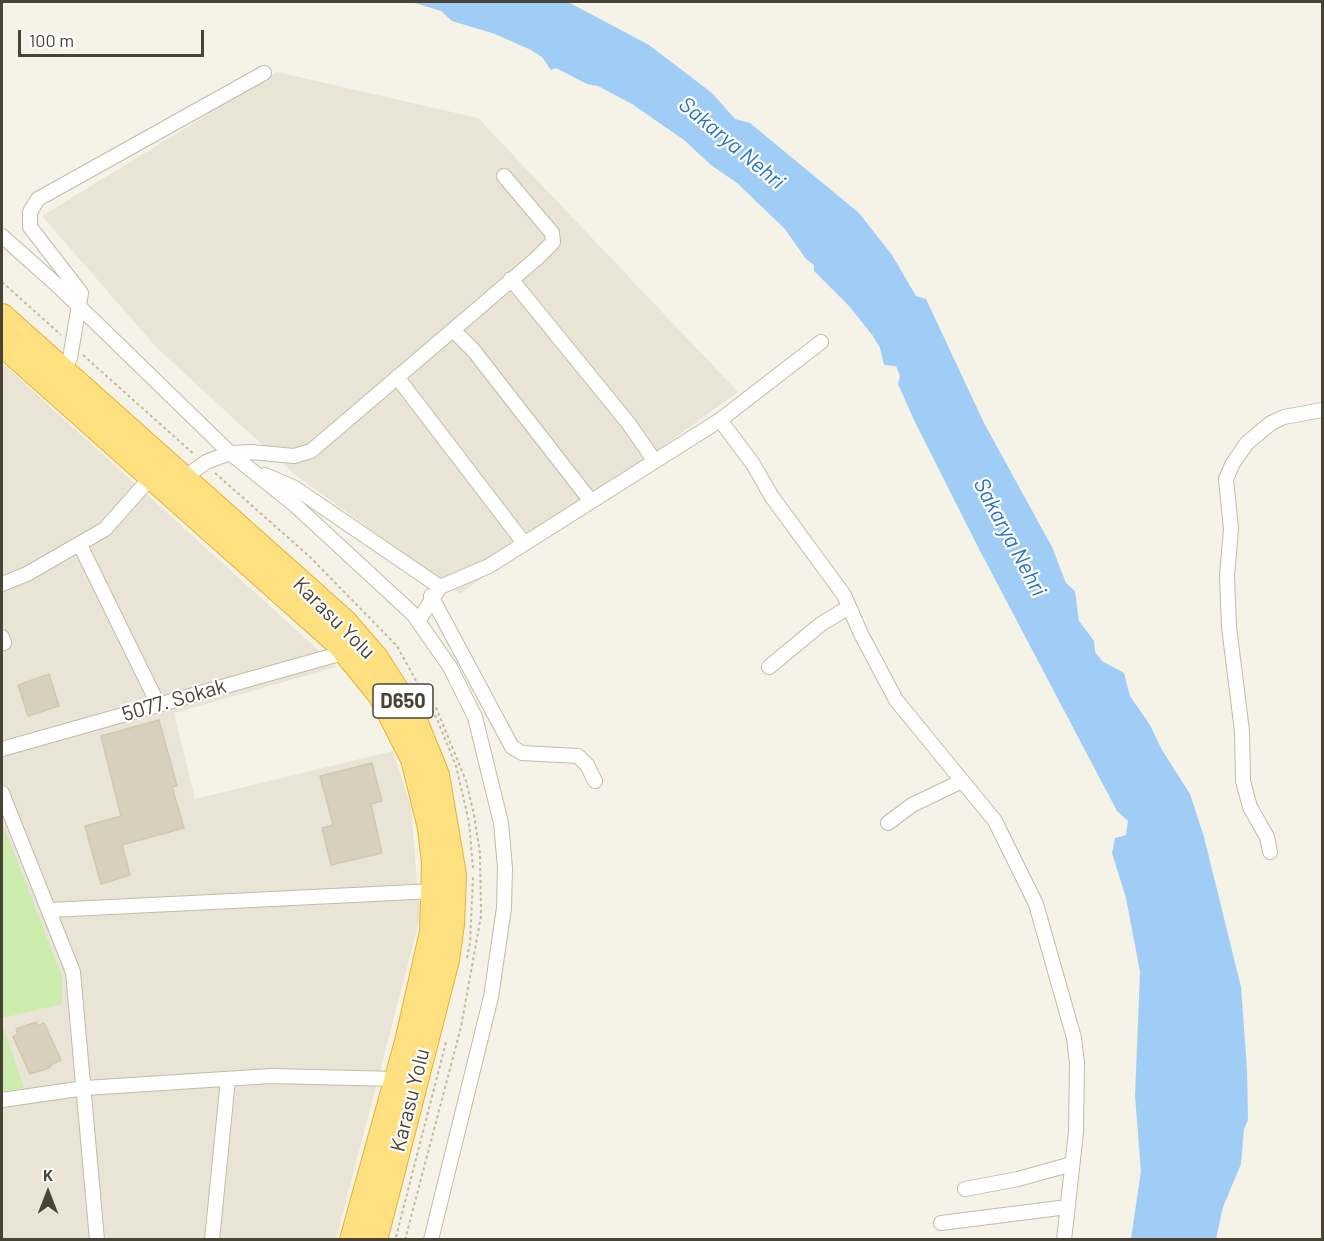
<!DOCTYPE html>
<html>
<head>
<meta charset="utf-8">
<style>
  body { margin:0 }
  #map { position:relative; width:1324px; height:1241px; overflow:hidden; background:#f5f2e8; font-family:Barlow,sans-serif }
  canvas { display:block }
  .frame { position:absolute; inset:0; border:3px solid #494336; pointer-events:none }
  .north { position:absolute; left:18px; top:1163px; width:60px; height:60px; -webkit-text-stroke:4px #fff; paint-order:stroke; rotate:0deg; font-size:16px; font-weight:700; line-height:24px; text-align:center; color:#494336 }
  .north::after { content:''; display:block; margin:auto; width:21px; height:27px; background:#494336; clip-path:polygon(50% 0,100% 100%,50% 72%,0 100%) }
  .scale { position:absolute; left:18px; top:30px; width:186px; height:27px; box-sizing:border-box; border:3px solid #494336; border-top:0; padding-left:8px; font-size:18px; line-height:21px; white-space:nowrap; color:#494336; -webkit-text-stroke:4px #fff; paint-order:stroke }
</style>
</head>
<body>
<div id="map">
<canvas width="1324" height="1241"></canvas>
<div class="frame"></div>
<div class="north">K</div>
<div class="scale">100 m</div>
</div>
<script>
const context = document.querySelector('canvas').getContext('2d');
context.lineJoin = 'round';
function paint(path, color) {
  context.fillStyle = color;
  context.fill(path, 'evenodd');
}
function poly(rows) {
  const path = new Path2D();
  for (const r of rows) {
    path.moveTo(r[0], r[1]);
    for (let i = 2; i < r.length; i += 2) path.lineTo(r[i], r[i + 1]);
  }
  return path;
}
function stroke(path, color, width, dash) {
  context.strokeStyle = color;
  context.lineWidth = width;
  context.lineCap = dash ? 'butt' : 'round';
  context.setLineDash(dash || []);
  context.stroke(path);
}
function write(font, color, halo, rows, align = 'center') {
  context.font = font + ' Barlow,sans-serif';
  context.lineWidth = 4.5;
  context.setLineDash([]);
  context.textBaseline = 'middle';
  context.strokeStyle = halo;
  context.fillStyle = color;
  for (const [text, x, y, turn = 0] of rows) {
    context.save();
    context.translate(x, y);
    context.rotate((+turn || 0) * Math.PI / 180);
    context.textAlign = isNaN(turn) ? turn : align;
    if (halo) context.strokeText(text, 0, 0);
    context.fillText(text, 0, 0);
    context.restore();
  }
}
paint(poly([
  [277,72,478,118,738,392,460,594,294,474,157,348,42,216],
  [2,363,337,667,174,713,195,799,393,751,411,807,420,918,336,1239,2,1239]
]), '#e9e4d5');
paint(poly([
  [2,822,62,977,62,1004,2,1018],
  [2,1024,24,1088,2,1091]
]), '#ccecae');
paint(poly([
  [412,2,568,2,649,45,712,93,735,119,750,123,859,213,892,255,916,296,926,299,984,423,1052,547,1066,583,1075,591,1079,621,1094,641,1095,652,1102,661,1124,673,1130,696,1150,725,1162,750,1190,794,1204,837,1241,987,1247,1069,1248,1120,1244,1129,1241,1164,1223,1207,1216,1239,1131,1239,1141,1171,1135,1096,1140,972,1126,898,1112,853,1115,838,1126,835,1128,821,1117,811,978,547,914,420,898,384,900,376,896,366,884,365,880,348,873,336,849,306,814,271,814,265,806,259,785,229,737,183,711,165,684,140,632,104,598,86,587,84,556,68,551,70,542,57,531,50,495,34,452,21,441,11]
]), '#a0cdf6');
const building = poly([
  [49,674,59,706,28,716,18,685,49,674],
  [159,720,177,786,172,787,184,828,122,845,130,875,101,884,85,826,121,816,101,736,159,720],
  [372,763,382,801,371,804,382,853,331,865,322,828,333,825,320,776,372,763],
  [36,1022,38,1026,44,1023,61,1060,52,1064,49,1068,30,1074,13,1037,18,1034,16,1029,36,1022]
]);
paint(building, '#d8cfbc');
stroke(building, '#d3c7af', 1.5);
const minor = poly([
  [2,236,57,285,230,453,296,506,413,614,450,667,475,717,501,823,505,868,504,908,491,997,431,1240],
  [511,279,629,424,654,460],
  [453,330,474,351,590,500],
  [63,371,70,358,81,293,30,227,30,212,38,199,264,73],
  [397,377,524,543],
  [720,420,821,342],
  [265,475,295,488,440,587],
  [184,478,206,462,230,453,251,452,294,456,311,451,536,259,553,242,552,233,504,176],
  [80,545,158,704],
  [2,584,27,574,105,529,153,475],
  [431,596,512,747,522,753,578,756,587,765,595,781],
  [419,620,440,587,489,566,720,420,753,464,772,497,844,595,861,634,896,700,995,821,1036,904,1074,1038,1077,1063,1076,1132,1064,1240],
  [2,637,4,643],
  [769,667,821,624,849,607],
  [2,749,346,652],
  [2,793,73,972,97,1240],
  [888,823,912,805,962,781],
  [1270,852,1267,837,1250,807,1243,781,1242,731,1229,627,1227,576,1231,529,1226,479,1233,463,1247,443,1271,423,1284,417,1322,410],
  [50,910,434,891],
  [2,1100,85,1088,271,1076,397,1079],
  [965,1189,1018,1179,1072,1164],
  [941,1223,1067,1207],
  [212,1240,228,1079]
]);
const trunk = poly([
  [2,316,345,622,376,658,413,716,437,775,454,875,452,924,447,960,375,1240],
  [2,344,338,643,381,696,413,759,430,828,434,863,432,932,407,1042,352,1240]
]);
stroke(minor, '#c1bba9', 16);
stroke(trunk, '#e9b12e', 26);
stroke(poly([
  [2,282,61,335],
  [83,355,195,455],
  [215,473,310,557,397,646,437,719,456,766,469,822,473,868],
  [467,958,470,943,473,877],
  [396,1237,446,1042],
  [405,1240,461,1027,481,916,480,853,474,815,466,781,435,705]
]), '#c4b899', 2, [3, 3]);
stroke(minor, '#fff', 14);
stroke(trunk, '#ffe080', 24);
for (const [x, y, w] of [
  [403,701,60]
]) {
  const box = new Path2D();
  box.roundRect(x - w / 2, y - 17, w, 34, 4.5);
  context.fillStyle = '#fff';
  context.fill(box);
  stroke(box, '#494336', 1.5);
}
write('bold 20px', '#494336', null, [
  ["D650",403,701]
]);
write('21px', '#494336', '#fff', [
  ["Karasu Yolu",334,618,45],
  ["5077. Sokak",174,700,-16],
  ["Karasu Yolu",410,1100,-76]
]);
write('italic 22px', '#2673be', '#fff', [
  ["Sakarya Nehri",732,143,40],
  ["Sakarya Nehri",1010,537,62]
]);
</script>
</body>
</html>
